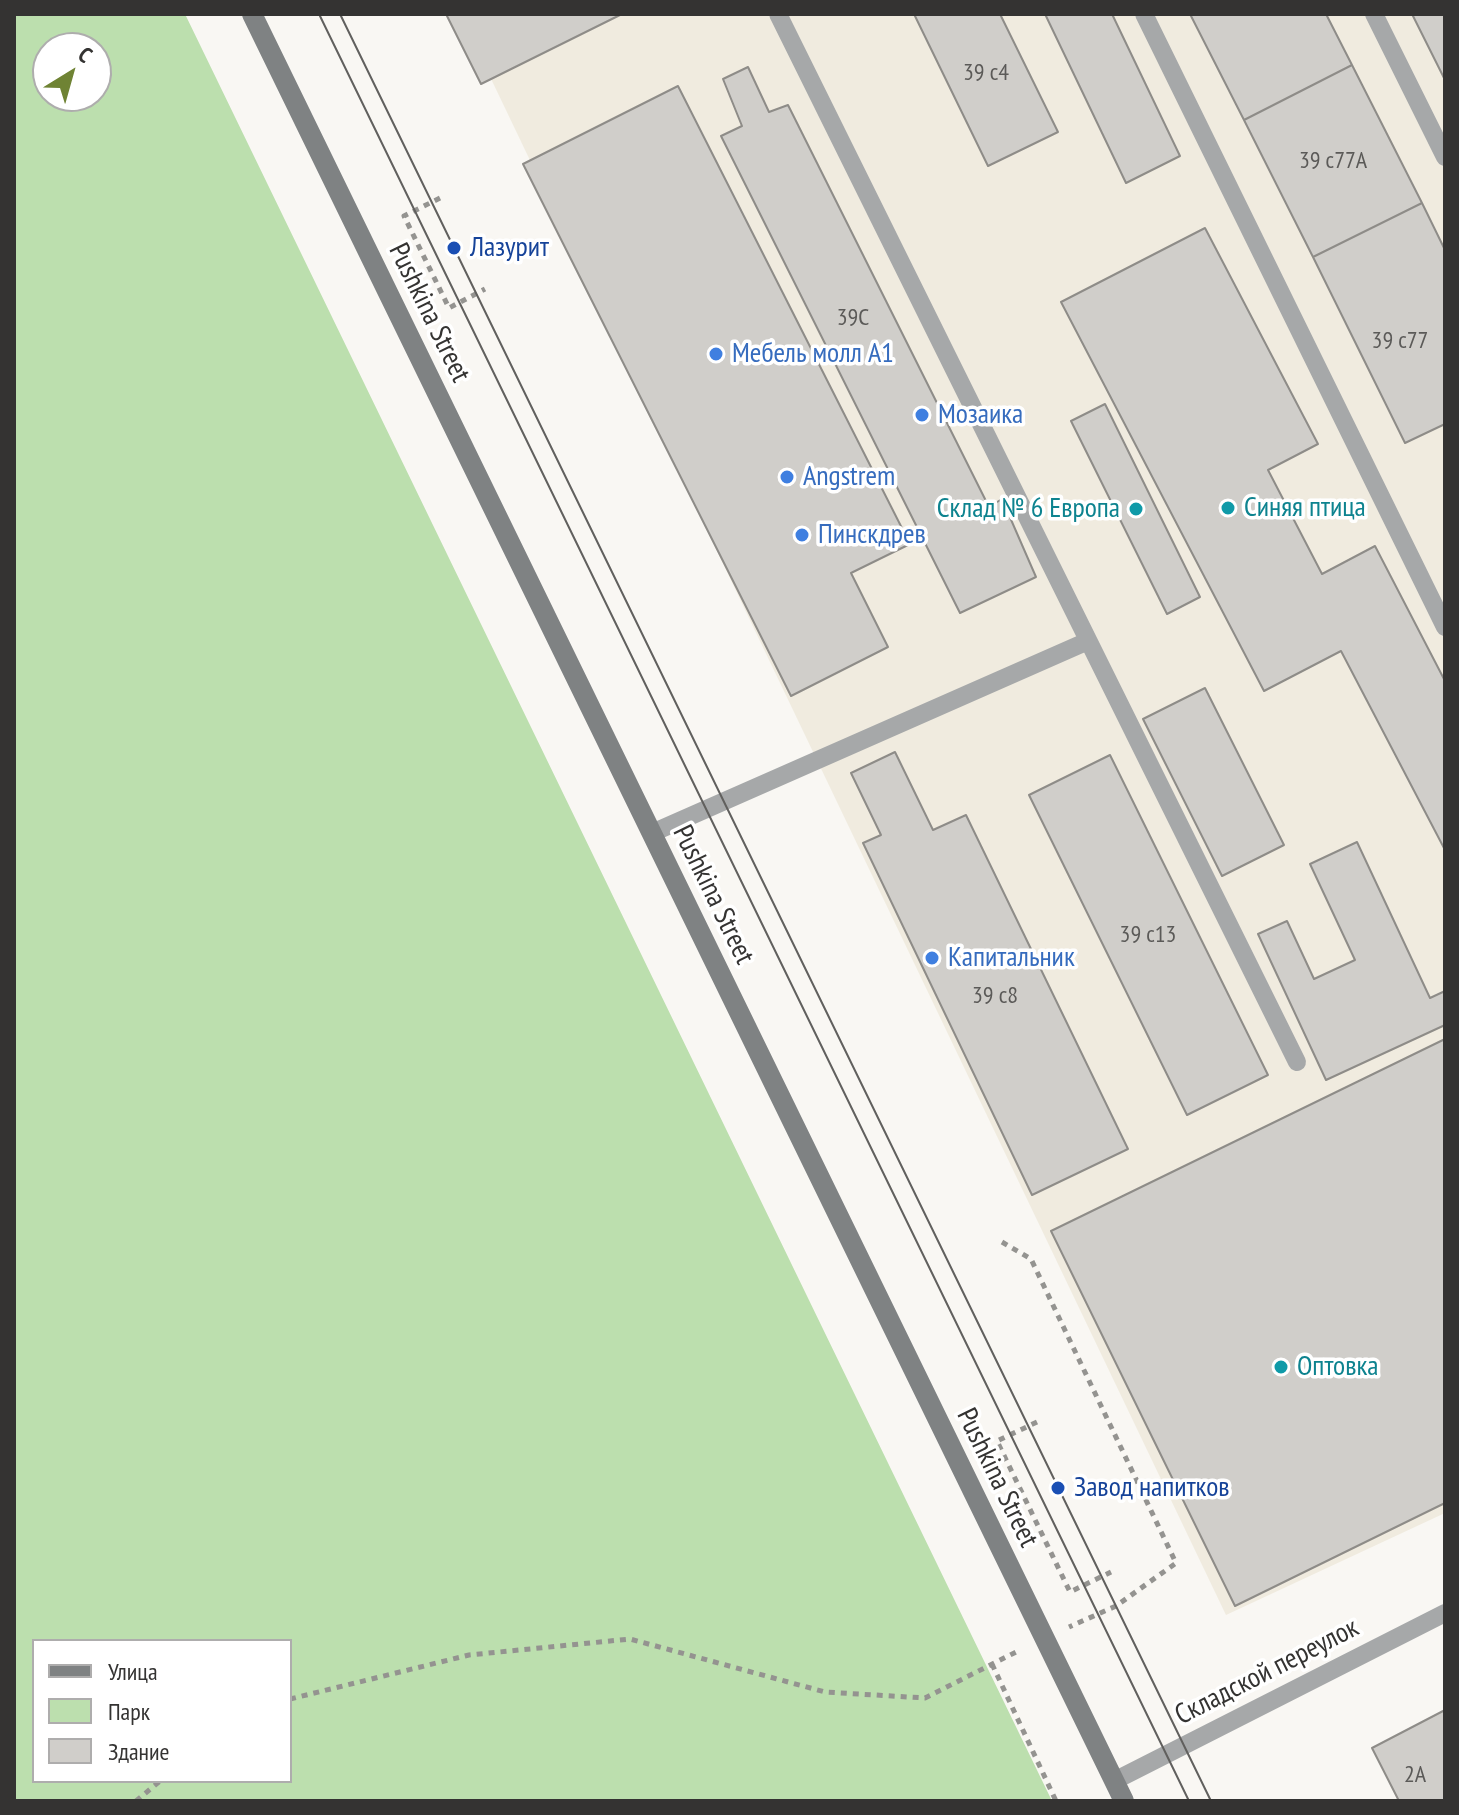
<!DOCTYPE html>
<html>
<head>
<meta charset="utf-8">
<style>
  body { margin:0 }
  #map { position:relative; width:1459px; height:1815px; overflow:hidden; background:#f9f7f3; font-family:"PT Sans Narrow",sans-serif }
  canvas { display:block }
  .frame { position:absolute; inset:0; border:16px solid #343332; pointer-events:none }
  .legend { position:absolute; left:32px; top:1639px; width:260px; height:144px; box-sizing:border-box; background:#fff; border:2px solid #aeadad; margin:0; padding:10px 14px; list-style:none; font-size:24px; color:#343332 }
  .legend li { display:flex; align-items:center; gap:16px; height:40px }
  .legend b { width:40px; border:2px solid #aeadad }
  .north { position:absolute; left:32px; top:32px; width:80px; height:80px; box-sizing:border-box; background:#fff; border:2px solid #aeadad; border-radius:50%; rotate:37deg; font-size:22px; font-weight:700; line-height:32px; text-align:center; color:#343332 }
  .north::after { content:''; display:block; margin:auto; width:28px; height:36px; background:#6f8334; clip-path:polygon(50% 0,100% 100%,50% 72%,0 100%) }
</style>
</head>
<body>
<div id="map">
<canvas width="1459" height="1815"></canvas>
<div class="frame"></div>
<ul class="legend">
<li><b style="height:10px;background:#7f8283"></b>Улица</li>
<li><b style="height:22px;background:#bcdfae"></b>Парк</li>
<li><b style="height:22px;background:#d0ceca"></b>Здание</li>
</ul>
<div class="north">С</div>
</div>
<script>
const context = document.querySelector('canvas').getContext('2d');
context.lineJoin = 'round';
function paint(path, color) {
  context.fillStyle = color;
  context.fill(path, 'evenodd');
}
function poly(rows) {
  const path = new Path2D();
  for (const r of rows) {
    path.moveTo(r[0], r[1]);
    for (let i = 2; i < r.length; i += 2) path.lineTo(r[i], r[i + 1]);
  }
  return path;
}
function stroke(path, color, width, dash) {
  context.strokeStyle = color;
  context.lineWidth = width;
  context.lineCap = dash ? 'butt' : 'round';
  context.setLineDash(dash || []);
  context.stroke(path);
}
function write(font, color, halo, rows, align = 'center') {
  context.font = font + ' "PT Sans Narrow",sans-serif';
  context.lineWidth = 7;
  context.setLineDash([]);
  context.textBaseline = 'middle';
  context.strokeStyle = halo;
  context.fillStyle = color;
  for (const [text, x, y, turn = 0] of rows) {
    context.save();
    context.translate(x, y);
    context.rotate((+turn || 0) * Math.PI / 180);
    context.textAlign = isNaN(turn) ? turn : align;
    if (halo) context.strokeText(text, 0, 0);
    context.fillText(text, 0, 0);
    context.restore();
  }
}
paint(poly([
  [460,14,1445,14,1445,1513,1226,1615]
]), '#f0ebdf');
paint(poly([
  [14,14,185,14,1052,1801,14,1801],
  [48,48,96,48,96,96,48,96],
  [34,1641,290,1641,290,1781,34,1781]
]), '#bcdfae');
const building = poly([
  [446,14,622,14,481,84,446,14],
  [914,14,1000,14,1058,132,988,166,914,14],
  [1045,14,1112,14,1180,156,1126,183,1045,14],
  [1190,14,1326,14,1352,65,1244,120,1190,14],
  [1412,14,1445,14,1445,80,1412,14],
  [1352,65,1422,203,1313,257,1244,120,1352,65],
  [748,67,769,112,788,105,989,507,1002,499,1036,577,960,613,721,136,742,126,723,79,748,67],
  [678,86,910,544,851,573,888,647,791,696,523,164,678,86],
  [1422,203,1445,250,1445,424,1405,443,1313,257,1422,203],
  [1205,228,1318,444,1268,470,1322,574,1375,546,1445,681,1445,850,1341,651,1264,691,1061,302,1205,228],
  [1105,404,1200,597,1167,614,1071,421,1105,404],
  [1205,688,1284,845,1222,876,1143,719,1205,688],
  [895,752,933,830,966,815,1128,1149,1032,1195,863,843,881,835,851,773,895,752],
  [1110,755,1268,1075,1187,1115,1029,795,1110,755],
  [1357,842,1430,998,1445,991,1445,1025,1326,1080,1258,934,1287,921,1314,979,1355,960,1310,864,1357,842],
  [1445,1039,1445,1503,1235,1606,1051,1231,1445,1039],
  [1445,1710,1445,1801,1399,1801,1372,1748,1445,1710]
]);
paint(building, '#d0ceca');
stroke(building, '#8e8c88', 2);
stroke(poly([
  [440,198,404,216,449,308,485,289],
  [1002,1242,1031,1259,1176,1563,1116,1606,1069,1627],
  [1037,1422,997,1441,1070,1592,1111,1572],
  [992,1664,1056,1801],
  [290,1699,469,1655,630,1639,825,1692,925,1698,1020,1650],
  [136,1801,160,1781]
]), '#949390', 5, [6, 6]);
stroke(poly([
  [778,14,1297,1062],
  [1144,14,1445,627],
  [1374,14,1445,157],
  [652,833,1088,641],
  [1114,1781,1445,1613]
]), '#a6a8a9', 18);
stroke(poly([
  [252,14,1124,1801]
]), '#7f8283', 20);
stroke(poly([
  [319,14,1189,1801],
  [340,14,1211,1801]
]), '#61605e', 2);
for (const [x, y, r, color] of [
  [454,248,8,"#1a4fb4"],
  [716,354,8,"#3f7fe0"],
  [922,415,8,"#3f7fe0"],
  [787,477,8,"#3f7fe0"],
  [1228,508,8,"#0f9aa8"],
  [1136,509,8,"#0f9aa8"],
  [802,535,8,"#3f7fe0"],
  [932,958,8,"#3f7fe0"],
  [1281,1367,8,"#0f9aa8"],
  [1058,1488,8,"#1a4fb4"]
]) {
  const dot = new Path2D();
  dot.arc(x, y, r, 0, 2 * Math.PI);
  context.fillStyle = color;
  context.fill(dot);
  stroke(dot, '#fff', 3);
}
write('24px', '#5b5a58', null, [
  ["39 с4",986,73],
  ["39 с77А",1333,161],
  ["39С",853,318],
  ["39 с77",1400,341],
  ["39 с13",1148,935],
  ["39 с8",995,996],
  ["2А",1415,1775]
]);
write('28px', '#164399', '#fff', [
  ["Лазурит",470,248],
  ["Завод напитков",1074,1488]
], 'left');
write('28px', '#343332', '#fff', [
  ["Pushkina Street",429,313,64],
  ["Pushkina Street",713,895,64],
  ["Pushkina Street",997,1478,64],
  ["Складской переулок",1267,1672,-27]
]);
write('28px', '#366cbe', '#fff', [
  ["Мебель молл А1",732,354],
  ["Мозаика",938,415],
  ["Angstrem",803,477],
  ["Пинскдрев",818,535],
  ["Капитальник",948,958]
], 'left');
write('28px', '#0d838f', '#fff', [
  ["Синяя птица",1244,508],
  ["Склад № 6 Европа",1120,509,"right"],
  ["Оптовка",1297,1367]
], 'left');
</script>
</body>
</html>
